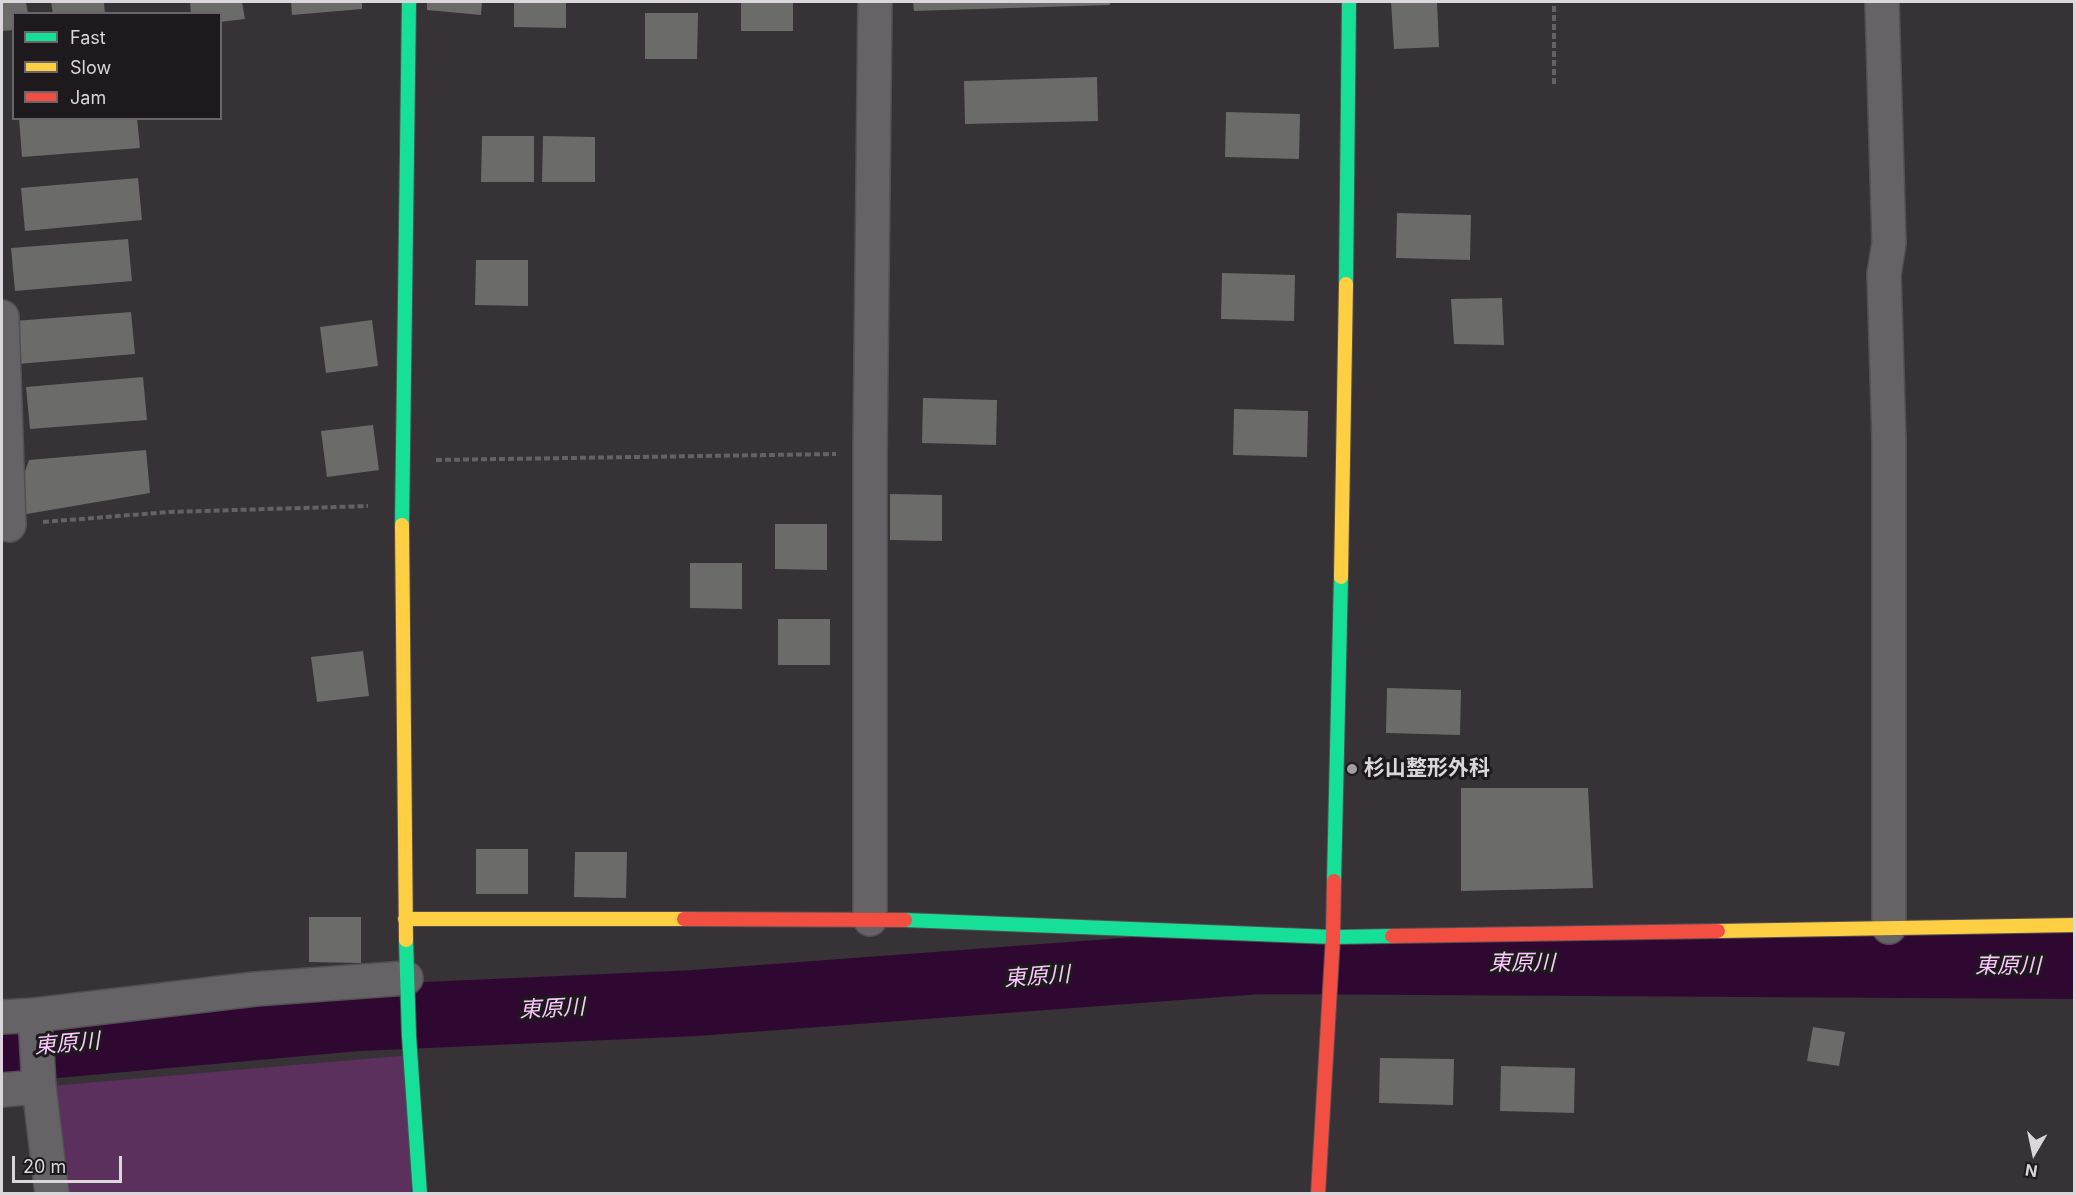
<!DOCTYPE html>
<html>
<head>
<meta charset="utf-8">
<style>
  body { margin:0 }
  #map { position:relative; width:2076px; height:1195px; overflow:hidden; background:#363236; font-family:Inter,sans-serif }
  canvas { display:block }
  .frame { position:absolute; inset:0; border:3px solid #dbd6db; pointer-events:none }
  .legend { position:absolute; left:12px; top:12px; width:210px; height:108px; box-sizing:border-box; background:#1d191d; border:2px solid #696569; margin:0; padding:8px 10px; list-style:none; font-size:18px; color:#dbd6db }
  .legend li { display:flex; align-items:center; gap:12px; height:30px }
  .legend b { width:30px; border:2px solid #696569 }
  .north { position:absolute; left:2004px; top:1123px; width:60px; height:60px; -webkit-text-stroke:4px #1d191d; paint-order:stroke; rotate:189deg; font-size:16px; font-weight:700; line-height:24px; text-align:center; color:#dbd6db }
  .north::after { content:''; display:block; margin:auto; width:21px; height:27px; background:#dbd6db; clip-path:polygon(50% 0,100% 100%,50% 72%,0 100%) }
  .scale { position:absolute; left:12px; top:1156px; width:110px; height:27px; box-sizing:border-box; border:3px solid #dbd6db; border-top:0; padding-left:8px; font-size:18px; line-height:21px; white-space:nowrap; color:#dbd6db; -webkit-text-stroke:4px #1d191d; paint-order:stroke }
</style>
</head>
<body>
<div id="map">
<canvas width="2076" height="1195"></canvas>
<div class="frame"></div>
<ul class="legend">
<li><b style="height:8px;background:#16e098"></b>Fast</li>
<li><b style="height:8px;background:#ffcf43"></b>Slow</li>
<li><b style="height:8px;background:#f24e42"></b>Jam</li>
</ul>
<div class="north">N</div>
<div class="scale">20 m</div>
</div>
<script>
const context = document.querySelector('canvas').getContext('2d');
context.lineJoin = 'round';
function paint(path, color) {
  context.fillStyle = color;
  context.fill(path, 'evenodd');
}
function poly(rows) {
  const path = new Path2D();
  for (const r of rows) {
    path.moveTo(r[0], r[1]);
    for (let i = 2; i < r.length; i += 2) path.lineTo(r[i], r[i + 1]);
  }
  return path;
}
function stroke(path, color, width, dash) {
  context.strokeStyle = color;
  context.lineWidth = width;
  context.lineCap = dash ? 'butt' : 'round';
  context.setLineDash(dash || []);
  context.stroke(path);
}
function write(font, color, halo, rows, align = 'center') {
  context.font = font + ' Inter,"Noto Sans JP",sans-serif';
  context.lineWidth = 6;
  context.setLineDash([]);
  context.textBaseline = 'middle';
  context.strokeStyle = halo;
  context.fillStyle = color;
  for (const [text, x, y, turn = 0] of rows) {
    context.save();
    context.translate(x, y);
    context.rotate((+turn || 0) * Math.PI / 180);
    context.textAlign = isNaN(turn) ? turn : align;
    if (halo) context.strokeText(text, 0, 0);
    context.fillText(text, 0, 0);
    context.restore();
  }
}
paint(poly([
  [411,1055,411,1193,52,1193,39,1087]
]), '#5b305d');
stroke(poly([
  [2,1050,359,1018,695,1003,1259,961,2074,966]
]), '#2f0831', 66);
paint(poly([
  [2,2,26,2,28,14,14,14,14,30,2,31],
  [51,2,104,2,105,14,53,14],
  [190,2,242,2,245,19,220,22,220,14,191,14],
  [291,2,362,2,362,9,292,15],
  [427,2,482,2,481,15,427,10],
  [514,2,566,2,566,28,514,27],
  [741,2,793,2,793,31,741,31],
  [913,2,1110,2,1110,5,914,11],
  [1391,2,1437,2,1439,47,1394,49],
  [645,13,698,13,697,59,645,59],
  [1097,77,1098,121,965,124,964,81],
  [1226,112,1300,114,1299,159,1225,157],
  [19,118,137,118,140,148,22,157],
  [482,136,534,136,534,182,481,182],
  [543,136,595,137,595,182,542,182],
  [138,178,142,220,25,231,21,188],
  [1397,213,1471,215,1470,260,1396,258],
  [128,239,132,281,15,291,11,248],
  [476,260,528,260,528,306,475,305],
  [1222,273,1295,275,1294,321,1221,319],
  [1502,298,1504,345,1454,344,1451,299],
  [131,312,135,354,18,364,14,321],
  [372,320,378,366,326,373,320,327],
  [143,377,147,420,30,429,26,387],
  [923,398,997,400,996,445,922,443],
  [1234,409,1308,411,1307,457,1233,455],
  [373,425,379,470,327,477,321,431],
  [146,450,150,493,9,517,29,460],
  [890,494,942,495,942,541,890,540],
  [775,524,827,524,827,570,775,569],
  [690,563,742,563,742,609,690,608],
  [778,619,830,619,830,665,778,665],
  [363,651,369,696,317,702,311,657],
  [1387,688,1461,690,1460,735,1386,733],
  [1461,788,1588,788,1593,888,1461,891],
  [476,849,528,849,528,894,476,894],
  [575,852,627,852,626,898,574,897],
  [309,917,361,917,361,963,309,962],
  [1813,1027,1845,1032,1839,1066,1807,1061],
  [1380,1058,1454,1059,1453,1105,1379,1103],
  [1501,1066,1575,1068,1574,1113,1500,1111]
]), '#6b6b6a');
const street = poly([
  [1882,2,1889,243,1884,274,1889,441,1889,927],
  [2,317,9,525],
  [870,919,870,453,875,2],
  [35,1015,39,1087,52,1194],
  [2,1017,35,1015,255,989,406,978],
  [2,1090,39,1087]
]);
const fast = poly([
  [1346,284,1349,2],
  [402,525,409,2],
  [1334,881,1341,577],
  [905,920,1333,937,1392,936],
  [406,940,409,1036,420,1194]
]);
const slow = poly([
  [402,525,406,940],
  [1341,577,1346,284],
  [405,919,684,919],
  [1718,931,2074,925]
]);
const jam = poly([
  [684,919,905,920],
  [1392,936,1718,931],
  [1318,1194,1333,937,1334,881]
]);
stroke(street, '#534f53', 36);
stroke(fast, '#534f53', 16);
stroke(slow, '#534f53', 16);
stroke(jam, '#534f53', 16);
stroke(poly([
  [1554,84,1554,2],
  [436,460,836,454],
  [43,522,169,512,368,506]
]), '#656265', 4, [6, 3]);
stroke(street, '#666366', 33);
stroke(fast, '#16e098', 14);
stroke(slow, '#ffcf43', 14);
stroke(jam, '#f24e42', 14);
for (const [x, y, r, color] of [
  [1352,769,6,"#a19da1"]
]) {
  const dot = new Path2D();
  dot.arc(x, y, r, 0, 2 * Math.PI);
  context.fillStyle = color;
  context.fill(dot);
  stroke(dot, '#1d191d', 2);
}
write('bold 21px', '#dbd6db', '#1d191d', [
  ["杉山整形外科",1364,769]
], 'left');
write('italic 22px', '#fac8fb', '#1d191d', [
  ["東原川",1522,963],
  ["東原川",2008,966],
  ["東原川",1037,977,-4],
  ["東原川",552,1009,-3],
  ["東原川",67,1044,-5]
]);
</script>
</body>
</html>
